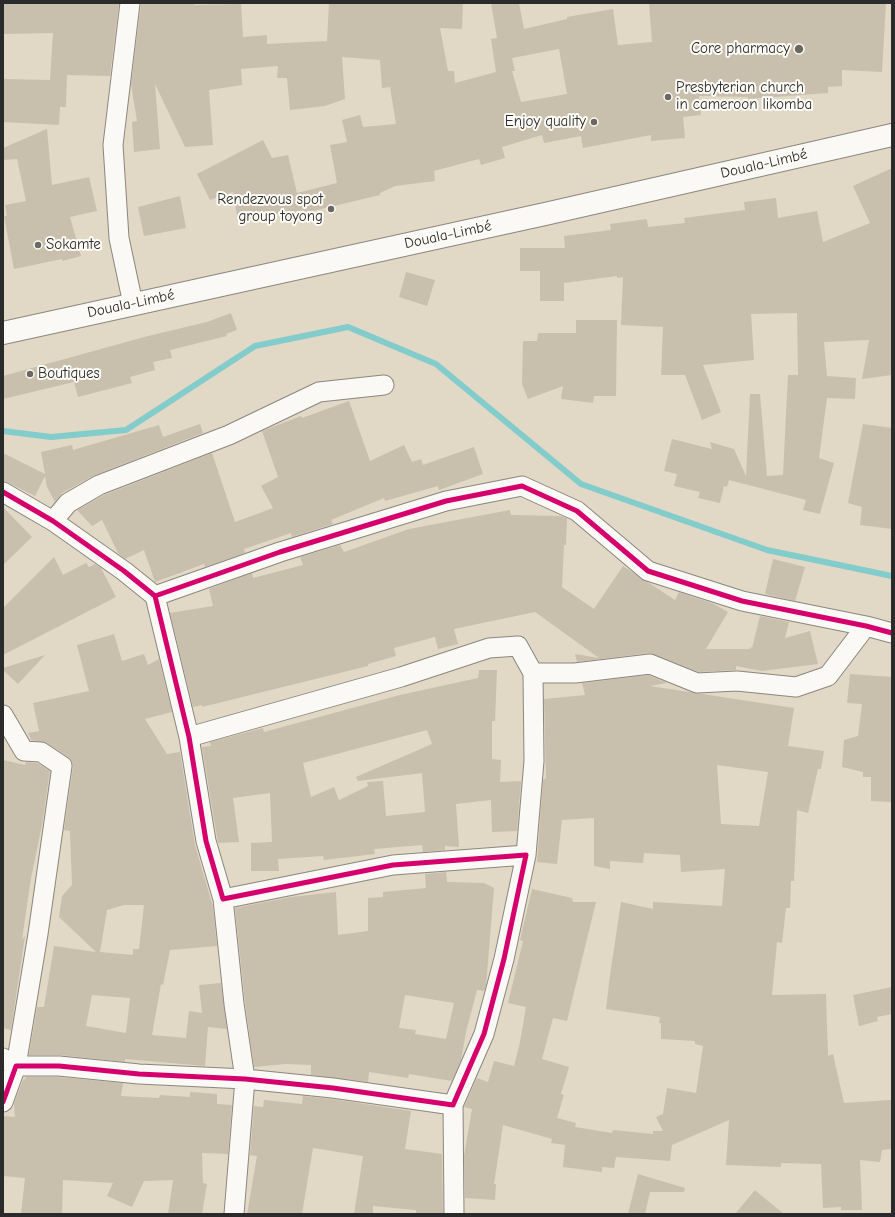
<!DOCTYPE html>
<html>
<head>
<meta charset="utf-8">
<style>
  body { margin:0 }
  #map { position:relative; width:895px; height:1217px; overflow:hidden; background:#e1d8c5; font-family:"Comic Neue",sans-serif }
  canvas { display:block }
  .frame { position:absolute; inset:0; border:4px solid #2b2b2b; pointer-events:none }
</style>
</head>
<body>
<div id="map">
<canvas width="895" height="1217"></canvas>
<div class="frame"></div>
</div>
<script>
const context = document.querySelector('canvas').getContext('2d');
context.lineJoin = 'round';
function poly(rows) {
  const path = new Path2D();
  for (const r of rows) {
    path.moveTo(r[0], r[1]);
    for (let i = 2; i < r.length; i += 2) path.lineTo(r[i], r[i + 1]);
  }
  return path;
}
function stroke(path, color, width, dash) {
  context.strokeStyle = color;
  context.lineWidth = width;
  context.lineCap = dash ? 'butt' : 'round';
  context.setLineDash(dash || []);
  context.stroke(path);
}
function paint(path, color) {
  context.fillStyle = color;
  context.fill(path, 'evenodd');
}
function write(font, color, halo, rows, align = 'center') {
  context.font = font + ' "Comic Neue",sans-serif';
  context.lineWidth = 4;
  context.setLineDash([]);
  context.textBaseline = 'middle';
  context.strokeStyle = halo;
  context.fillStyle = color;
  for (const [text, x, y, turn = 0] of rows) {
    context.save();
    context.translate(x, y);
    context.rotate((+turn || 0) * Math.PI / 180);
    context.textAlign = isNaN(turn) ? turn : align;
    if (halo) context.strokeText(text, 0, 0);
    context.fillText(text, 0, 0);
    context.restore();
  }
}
stroke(poly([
  [3,431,51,437,126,430,255,346,348,327,436,364,581,484,767,550,892,576]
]), '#82cccc', 6);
paint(poly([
  [3,3,119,3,110,76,67,75,66,107,60,107,59,125,3,122,3,79,50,80,53,33,3,34],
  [141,3,194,3,194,5,241,4,243,37,267,35,267,44,327,41,329,3,463,3,462,29,440,28,448,71,454,71,455,83,496,72,491,39,497,38,491,3,519,3,524,29,567,19,567,17,613,9,618,45,652,42,649,3,886,3,882,72,842,70,842,86,828,87,828,93,748,99,748,97,699,96,701,115,683,117,685,138,651,141,651,135,583,148,581,136,544,143,542,135,502,147,505,158,481,165,479,159,434,171,435,181,395,186,380,193,380,195,304,213,303,210,238,221,233,192,210,200,197,174,263,140,272,158,288,155,297,193,337,183,330,145,347,142,342,120,360,115,363,127,396,124,390,87,382,88,380,60,342,57,345,99,325,106,290,110,287,78,277,78,278,66,241,69,242,85,209,90,213,145,185,147,155,84,160,149,134,152,132,122,137,121,131,84],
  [559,49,567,94,521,102,512,71,515,71,512,58],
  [47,129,52,185,89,177,97,211,70,217,81,256,62,261,62,259,14,269,4,216,7,216,5,205,26,201,17,159,3,160,3,148],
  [892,168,892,375,862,379,869,340,824,342,827,376,856,378,855,399,827,398,819,458,834,463,820,514,803,510,806,500,729,480,727,487,724,486,720,503,698,498,700,492,674,486,677,474,664,471,672,439,712,449,710,442,734,449,746,476,750,394,760,394,767,476,783,475,788,375,798,375,797,313,751,314,754,360,703,365,721,412,702,420,685,375,661,375,663,327,621,325,623,277,617,278,617,276,564,283,564,301,540,301,540,271,520,271,520,248,565,248,564,236,611,230,610,224,647,219,648,227,685,223,684,218,745,210,744,202,776,198,778,218,817,211,823,242,870,223,853,186],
  [180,196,186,228,144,236,138,207],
  [406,272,435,280,427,306,399,297],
  [231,313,237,330,226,334,227,336,170,350,172,358,153,362,155,370,130,377,132,383,78,397,74,382,3,399,3,376,148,336,207,322],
  [576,320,617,320,616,396,594,396,593,403,561,399,563,386,528,399,522,384,523,341,537,341,538,333,576,333],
  [349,401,370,461,404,445,412,462,421,459,423,465,474,447,483,474,439,490,438,486,385,501,384,498,331,520,333,524,292,537,291,533,244,549,245,553,205,567,204,564,155,582,144,550,125,559,118,553,102,520,92,526,77,510,104,495,212,453,235,522,273,508,261,486,278,477,262,431,301,416,302,418],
  [200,424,203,433,95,475,62,493,55,502,47,487,45,476,35,496,3,480,3,453,45,474,41,452,72,445,73,450,159,425,163,437],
  [863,424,892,428,892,529,860,525,862,507,848,503],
  [3,507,32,537,3,565],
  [510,510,511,515,561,516,567,518,566,545,564,545,562,587,594,609,623,566,675,600,679,592,714,604,728,612,706,649,750,649,750,647,752,648,760,616,789,622,785,638,810,631,818,664,762,671,736,666,736,670,699,672,649,653,577,662,575,654,599,658,535,612,454,629,458,644,438,649,435,637,394,648,396,656,368,664,368,666,202,707,202,705,193,707,170,613,213,606,209,589,252,573,253,578,303,565,300,557,340,545,344,552,409,529],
  [54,557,63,575,86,563,89,567,95,564,101,568,116,597,3,655,3,608],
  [773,559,805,567,795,601,765,594],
  [114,634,122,661,144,654,148,665,159,659,172,712,145,719,167,754,180,752,195,845,213,907,217,946,170,950,163,985,161,984,152,1035,186,1038,189,1011,202,1013,199,985,221,983,227,1029,208,1027,205,1066,125,1059,125,1062,60,1055,29,1055,37,1007,44,1007,54,946,96,952,59,917,62,896,72,885,70,831,64,830,73,767,72,762,68,757,47,743,31,740,28,733,39,731,33,703,89,691,77,645],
  [124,905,144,905,139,949,133,949,133,955,100,952,107,910],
  [92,995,130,998,126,1033,86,1026],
  [45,655,18,684,3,670,3,668],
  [479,670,497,670,495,721,492,721,492,759,501,760,500,782,521,781,517,831,492,832,491,800,456,804,459,847,445,846,445,850,423,852,422,845,374,849,375,854,324,860,323,856,278,859,279,871,251,871,251,843,272,842,270,793,233,798,239,842,218,843,202,747,211,746,210,742,263,728,264,732,400,695,478,678],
  [427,730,432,744,356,777,358,781,422,773,425,812,386,816,383,781,367,782,368,786,339,800,334,787,311,797,303,763],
  [850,674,892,677,892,802,871,801,871,777,863,777,863,772,842,767,844,740,858,736,862,704,847,703],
  [648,675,667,683,650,686,794,708,788,746,824,751,821,769,818,769,808,813,797,810,794,881,791,881,790,908,786,908,782,943,777,942,772,995,826,994,828,1056,833,1054,844,1103,891,1100,892,1149,882,1150,880,1162,860,1160,862,1210,841,1210,841,1207,823,1208,821,1164,781,1163,781,1167,726,1165,729,1120,672,1145,670,1161,616,1157,614,1168,602,1167,602,1172,563,1167,565,1145,551,1143,552,1139,503,1125,494,1184,496,1184,495,1200,465,1198,464,1156,472,1109,464,1107,477,1078,488,1082,494,1061,514,1066,520,1042,526,1007,508,1003,523,941,520,940,532,889,572,898,573,902,596,902,567,1021,553,1018,542,1059,569,1067,561,1094,564,1095,557,1118,576,1123,575,1127,612,1133,613,1130,653,1134,653,1131,663,1131,656,1117,663,1114,667,1088,696,1093,703,1046,695,1044,695,1041,661,1039,661,1023,659,1023,660,1017,606,1009,610,975,621,902,653,909,653,902,722,906,725,869,681,872,680,855,644,853,643,863,610,861,610,869,594,866,594,818,562,820,557,864,537,862,543,780,546,778,544,699,585,695,582,683],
  [717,765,768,772,759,826,721,824],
  [3,760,25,765,26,762,37,763,50,771,42,825,31,878,22,939,25,936,11,1030,3,1028],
  [446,872,447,882,484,883,494,888,486,986,484,991,477,990,466,1032,461,1060,452,1081,409,1074,408,1078,369,1072,368,1082,311,1075,311,1065,285,1064,254,1067,245,1003,235,908,291,897,336,892,338,935,368,931,368,898,383,897,383,892,426,888,425,874],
  [405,995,454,1003,446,1039,415,1034,416,1030,399,1028],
  [892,987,892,1014,877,1017,878,1021,859,1026,853,995],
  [26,1077,58,1077,123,1083,121,1096,159,1098,160,1095,190,1097,190,1092,217,1094,217,1104,232,1105,228,1154,202,1153,203,1183,207,1184,202,1214,168,1214,173,1180,144,1181,132,1207,107,1196,113,1183,63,1180,62,1214,21,1214,25,1178,3,1176,3,1116,15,1117,14,1103,23,1080,25,1079],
  [303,1096,332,1099,411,1111,405,1149,442,1154,443,1214,416,1214,416,1210,373,1206,373,1214,354,1214,363,1156,313,1148,302,1214,247,1214,257,1156,250,1155,254,1106,263,1107,264,1100,302,1104],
  [638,1174,685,1188,684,1192,650,1192,645,1214,628,1214],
  [755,1190,763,1197,784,1214,735,1214]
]), '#c9bfad');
const street = poly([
  [130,3,113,145,119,238,133,304],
  [3,492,53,521,124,571,155,596,280,552,446,501,522,486,577,511,648,571,742,601,866,626,892,633],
  [53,521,68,503,99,485,229,435,319,392,384,385],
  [3,715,24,751,41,752,62,766,38,934,16,1066,3,1058],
  [189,737,401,677,489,648,518,646,533,673],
  [526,855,534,761,533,673,575,673,650,664,697,683,737,681,796,687,828,676,866,626],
  [223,899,234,1004,245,1079,234,1214],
  [3,1102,16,1066,59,1066,139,1074,245,1079,333,1088,453,1105,484,1034,504,959,526,855,393,865,223,899,206,841,189,737,155,596],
  [453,1105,454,1214]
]);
const highway = poly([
  [3,333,545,214,892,135]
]);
stroke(street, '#8b877e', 21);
stroke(highway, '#8b877e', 24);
stroke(street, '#faf9f6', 19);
stroke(highway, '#faf9f6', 22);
stroke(poly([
  [3,492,53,521,124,571,155,596,280,552,446,501,522,486,577,511,648,571,742,601,866,626,892,633],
  [3,1102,16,1066,59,1066,139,1074,245,1079,333,1088,453,1105,484,1034,504,959,526,855,393,865,223,899,206,841,189,737,155,596]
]), '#d6006c', 5);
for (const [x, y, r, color] of [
  [799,49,5,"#6b6861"],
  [668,97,4,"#6b6861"],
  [594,122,4,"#6b6861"],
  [331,209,4,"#6b6861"],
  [38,245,4,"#6b6861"],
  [30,374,4,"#6b6861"]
]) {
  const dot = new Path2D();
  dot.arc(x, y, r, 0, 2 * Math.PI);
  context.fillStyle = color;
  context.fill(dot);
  stroke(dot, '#fdfcf7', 1.5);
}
write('15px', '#2b2b2b', '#fdfcf7', [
  ["Core pharmacy",790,49],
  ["Presbyterian church",676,88,"left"],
  ["in cameroon likomba",676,105,"left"],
  ["Enjoy quality",586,122],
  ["Rendezvous spot",323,200],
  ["group toyong",323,217],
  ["Sokamte",46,245,"left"],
  ["Boutiques",38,374,"left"]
], 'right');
write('15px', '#2b2b2b', '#fdfcf7', [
  ["Douala-Limbé",764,164,-13],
  ["Douala-Limbé",448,235,-12],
  ["Douala-Limbé",131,304,-12]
]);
</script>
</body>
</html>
